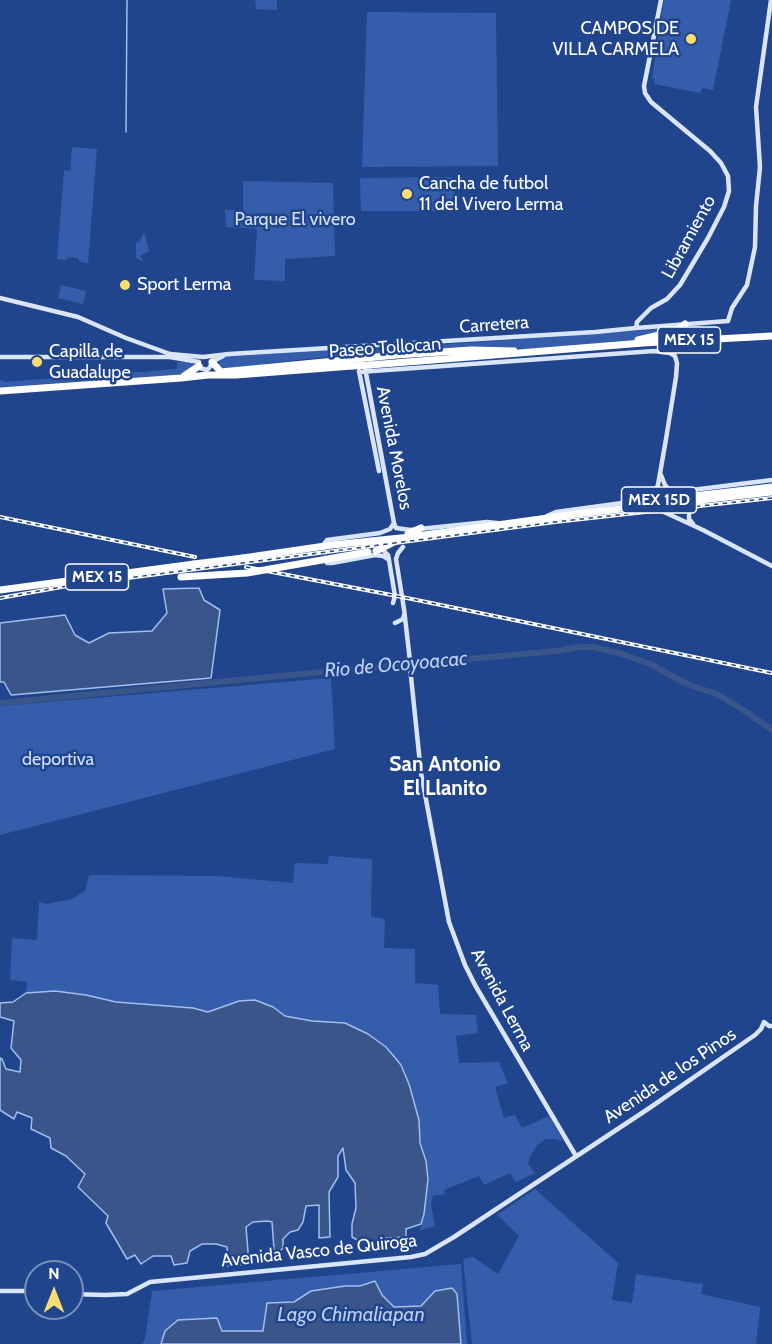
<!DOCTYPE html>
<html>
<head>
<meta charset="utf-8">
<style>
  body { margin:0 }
  #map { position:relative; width:772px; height:1344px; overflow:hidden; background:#20458d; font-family:Cabin,sans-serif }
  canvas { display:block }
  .north { position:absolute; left:24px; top:1260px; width:60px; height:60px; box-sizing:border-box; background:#20458d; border:2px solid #798fbb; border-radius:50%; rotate:0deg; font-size:16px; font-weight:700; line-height:24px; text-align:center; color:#fff }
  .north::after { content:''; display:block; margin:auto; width:21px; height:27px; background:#f9de6f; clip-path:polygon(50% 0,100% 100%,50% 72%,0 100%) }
</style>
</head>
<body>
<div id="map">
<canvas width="772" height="1344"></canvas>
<div class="north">N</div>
</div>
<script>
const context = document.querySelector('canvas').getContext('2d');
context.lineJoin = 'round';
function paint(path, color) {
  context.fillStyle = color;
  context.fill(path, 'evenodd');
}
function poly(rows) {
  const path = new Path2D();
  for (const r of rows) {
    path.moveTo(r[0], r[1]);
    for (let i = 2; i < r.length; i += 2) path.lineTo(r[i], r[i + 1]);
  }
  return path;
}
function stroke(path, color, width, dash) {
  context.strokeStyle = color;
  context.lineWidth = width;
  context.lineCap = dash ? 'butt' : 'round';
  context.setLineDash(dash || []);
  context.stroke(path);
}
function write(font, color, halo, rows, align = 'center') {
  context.font = font + ' Cabin,sans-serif';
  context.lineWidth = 5;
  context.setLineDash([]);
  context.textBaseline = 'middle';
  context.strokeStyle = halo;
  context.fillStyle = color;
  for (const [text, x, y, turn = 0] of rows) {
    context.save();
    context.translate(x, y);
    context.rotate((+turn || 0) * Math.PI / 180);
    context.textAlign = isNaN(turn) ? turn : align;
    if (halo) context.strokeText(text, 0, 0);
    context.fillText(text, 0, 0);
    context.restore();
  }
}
paint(poly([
  [255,0,277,0,277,10,256,9],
  [664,0,731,0,713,90,702,88,700,93,654,84,655,79,652,78],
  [367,12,496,13,498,166,362,167],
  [72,147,97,149,88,263,80,262,78,258,68,257,66,260,57,259,64,170,70,171],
  [454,177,454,211,361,211,360,178],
  [243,181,333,183,335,256,285,259,285,281,254,280,257,229,226,227,225,210,243,210],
  [144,232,149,251,140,256,144,262,136,258,136,243,140,241],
  [61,285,86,291,83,304,58,298],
  [675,328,679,332,680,336,677,339,528,349,511,348,367,356,366,350],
  [355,347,357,360,345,355,269,363,230,370,224,370,217,366,225,355],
  [177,362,191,362,194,365,195,368,187,374,0,387,0,380,5,381,6,382,115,373,116,372,148,372,149,371,177,369],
  [331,678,335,749,0,835,0,706],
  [329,856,372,859,371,917,385,919,384,948,415,949,415,983,438,985,440,1014,476,1015,478,1033,456,1036,459,1063,499,1062,508,1083,495,1087,504,1118,515,1115,522,1128,549,1116,563,1141,556,1139,546,1139,537,1145,531,1155,528,1164,535,1173,516,1182,510,1173,484,1185,479,1176,444,1190,445,1194,433,1196,431,1203,435,1227,428,1228,420,1231,424,1214,428,1179,426,1161,420,1143,419,1120,409,1084,345,1023,312,1021,285,1016,239,1001,208,1012,193,1008,116,1002,86,995,55,991,26,993,27,982,10,980,12,938,37,940,39,902,46,904,72,899,85,891,89,875,217,876,293,883,295,863,328,864],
  [535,1189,618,1263,612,1300,632,1303,636,1274,703,1284,701,1294,760,1307,756,1344,472,1344,463,1259,473,1257,498,1274,519,1236,497,1215],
  [461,1264,467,1344,142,1344,145,1339,152,1291]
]), '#345eab');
const water = poly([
  [199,588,204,600,220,610,211,678,11,695,4,682,0,682,0,623,65,615,75,635,89,643,109,633,152,631,167,613,163,589,199,588],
  [55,991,86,995,116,1002,193,1008,208,1012,239,1001,255,1000,273,1007,285,1016,312,1021,345,1023,368,1034,386,1047,401,1065,409,1084,419,1120,420,1143,426,1161,428,1179,424,1214,421,1224,406,1229,406,1237,386,1238,381,1250,373,1249,368,1241,359,1241,352,1237,352,1224,356,1208,355,1183,346,1170,343,1148,338,1156,338,1177,329,1192,330,1237,319,1238,319,1205,306,1206,303,1222,298,1230,290,1232,283,1239,283,1248,278,1253,274,1249,272,1222,267,1221,253,1222,246,1227,249,1264,228,1266,227,1247,216,1244,202,1244,190,1251,187,1263,174,1265,171,1256,153,1256,141,1264,135,1255,127,1259,106,1223,108,1216,78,1187,85,1174,66,1156,51,1148,50,1138,31,1129,32,1118,17,1112,14,1119,0,1110,0,1058,2,1059,6,1069,20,1072,21,1060,11,1048,14,1021,0,1017,0,1003,13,1002,26,993,55,991],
  [375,1281,382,1295,394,1307,421,1306,435,1291,452,1288,457,1294,461,1344,161,1344,165,1331,178,1320,217,1318,222,1331,263,1331,267,1303,294,1302,311,1291,345,1286,360,1286,375,1281]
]);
paint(water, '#3a558a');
stroke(water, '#a2beed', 1.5);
stroke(poly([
  [126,132,127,0]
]), '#a2beed', 1.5);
stroke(poly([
  [0,703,312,673,557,651,579,647,593,647,622,654,650,664,689,685,717,694,742,709,772,730]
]), '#3a558a', 6);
stroke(poly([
  [324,544,325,558]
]), '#41619e', 4.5, [4.5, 2]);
stroke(poly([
  [0,298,78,317,126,338,170,354,203,357,229,354,595,332,636,328,728,321,732,308,747,285,755,247,756,206,760,167,756,107,771,0],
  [636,328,637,322,651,308,667,299,680,285,708,238,724,207,729,191,728,176,721,163,710,151,651,102,645,93,644,86,661,0],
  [0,357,170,357,199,362],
  [199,364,200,368,207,370,210,367,212,362,223,356],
  [365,368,394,523,396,528,410,530,487,522,497,523],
  [359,371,379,471],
  [359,372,654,351,670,353,675,356,677,363,676,377,666,439,658,485,655,491,645,498],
  [661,475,665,485,669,490,673,491],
  [651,506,703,530,772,566],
  [547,516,556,512,637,501,676,492,772,480],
  [693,524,689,519,689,512,705,501],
  [324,544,327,540,380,533,390,529,394,523],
  [403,547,398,553,396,559,404,609,410,661],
  [383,550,388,555,389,560,395,596,393,603],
  [325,558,327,563,332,563,375,555,383,556,389,560],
  [395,623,403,619,404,615],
  [410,667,421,773,449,922,465,965,475,985,576,1156],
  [0,1291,36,1291],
  [72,1294,105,1295,127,1294,150,1282,411,1257,425,1254,454,1237,648,1109,755,1035,761,1029,764,1022,769,1026,772,1026]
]), '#dae5f9', 4.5);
stroke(poly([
  [638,340,672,332,679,329,685,324],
  [212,362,221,372,397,355,471,350,514,351],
  [370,365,643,343,772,336],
  [184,376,199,366],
  [0,391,181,378,208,375,236,375,352,366],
  [658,500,772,487],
  [408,534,421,528],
  [376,551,398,540],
  [243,558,332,545,410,537,577,514,772,492],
  [0,590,194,564]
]), '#fff', 7);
const rail = poly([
  [0,517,195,557],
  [246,567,402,597,772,673],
  [0,598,67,586,555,522,772,498]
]);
stroke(rail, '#fff', 4);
stroke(rail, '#20458d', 1.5, [4.5]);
stroke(poly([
  [352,366,370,365],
  [194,564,243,558],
  [181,577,247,573,368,552]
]), '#fff', 7);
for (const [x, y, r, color] of [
  [691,39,6,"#f9de6f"],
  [407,194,6,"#f9de6f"],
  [125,285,6,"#f9de6f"],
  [37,362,6,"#f9de6f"]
]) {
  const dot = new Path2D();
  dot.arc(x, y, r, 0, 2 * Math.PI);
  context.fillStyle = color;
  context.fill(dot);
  stroke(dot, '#20458d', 2);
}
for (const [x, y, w] of [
  [689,340,63],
  [659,500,75],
  [97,577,63]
]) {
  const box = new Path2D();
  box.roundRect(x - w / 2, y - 13, w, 26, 4.5);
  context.fillStyle = '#20458d';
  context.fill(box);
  stroke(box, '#fff', 1.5);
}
write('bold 16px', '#fff', null, [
  ["MEX 15",689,340],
  ["MEX 15D",659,500],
  ["MEX 15",97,577]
]);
write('18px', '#fff', '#20458d', [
  ["CAMPOS DE",679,29,"right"],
  ["VILLA CARMELA",679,50,"right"],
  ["Cancha de futbol",419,184],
  ["11 del Vivero Lerma",419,205],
  ["Sport Lerma",137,285],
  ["Capilla de",49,352],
  ["Guadalupe",49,373]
], 'left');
write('18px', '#d4e1f9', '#20458d', [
  ["Parque El vivero",295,220],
  ["deportiva",58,760]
]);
write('18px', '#fff', '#20458d', [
  ["Libramiento",689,237,-61],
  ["Carretera",494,325,-4],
  ["Paseo Tollocan",385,348,-4],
  ["Avenida Morelos",394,448,79],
  ["Avenida Lerma",502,1000,62],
  ["Avenida de los Pinos",670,1076,-34],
  ["Avenida Vasco de Quiroga",319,1251,-6]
]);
write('italic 20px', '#bbcff3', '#20458d', [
  ["Rio de Ocoyoacac",396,665,-5],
  ["Lago Chimaliapan",351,1315]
]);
write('bold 21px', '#fff', '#20458d', [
  ["San Antonio",445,765],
  ["El Llanito",445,789]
]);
</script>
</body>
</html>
